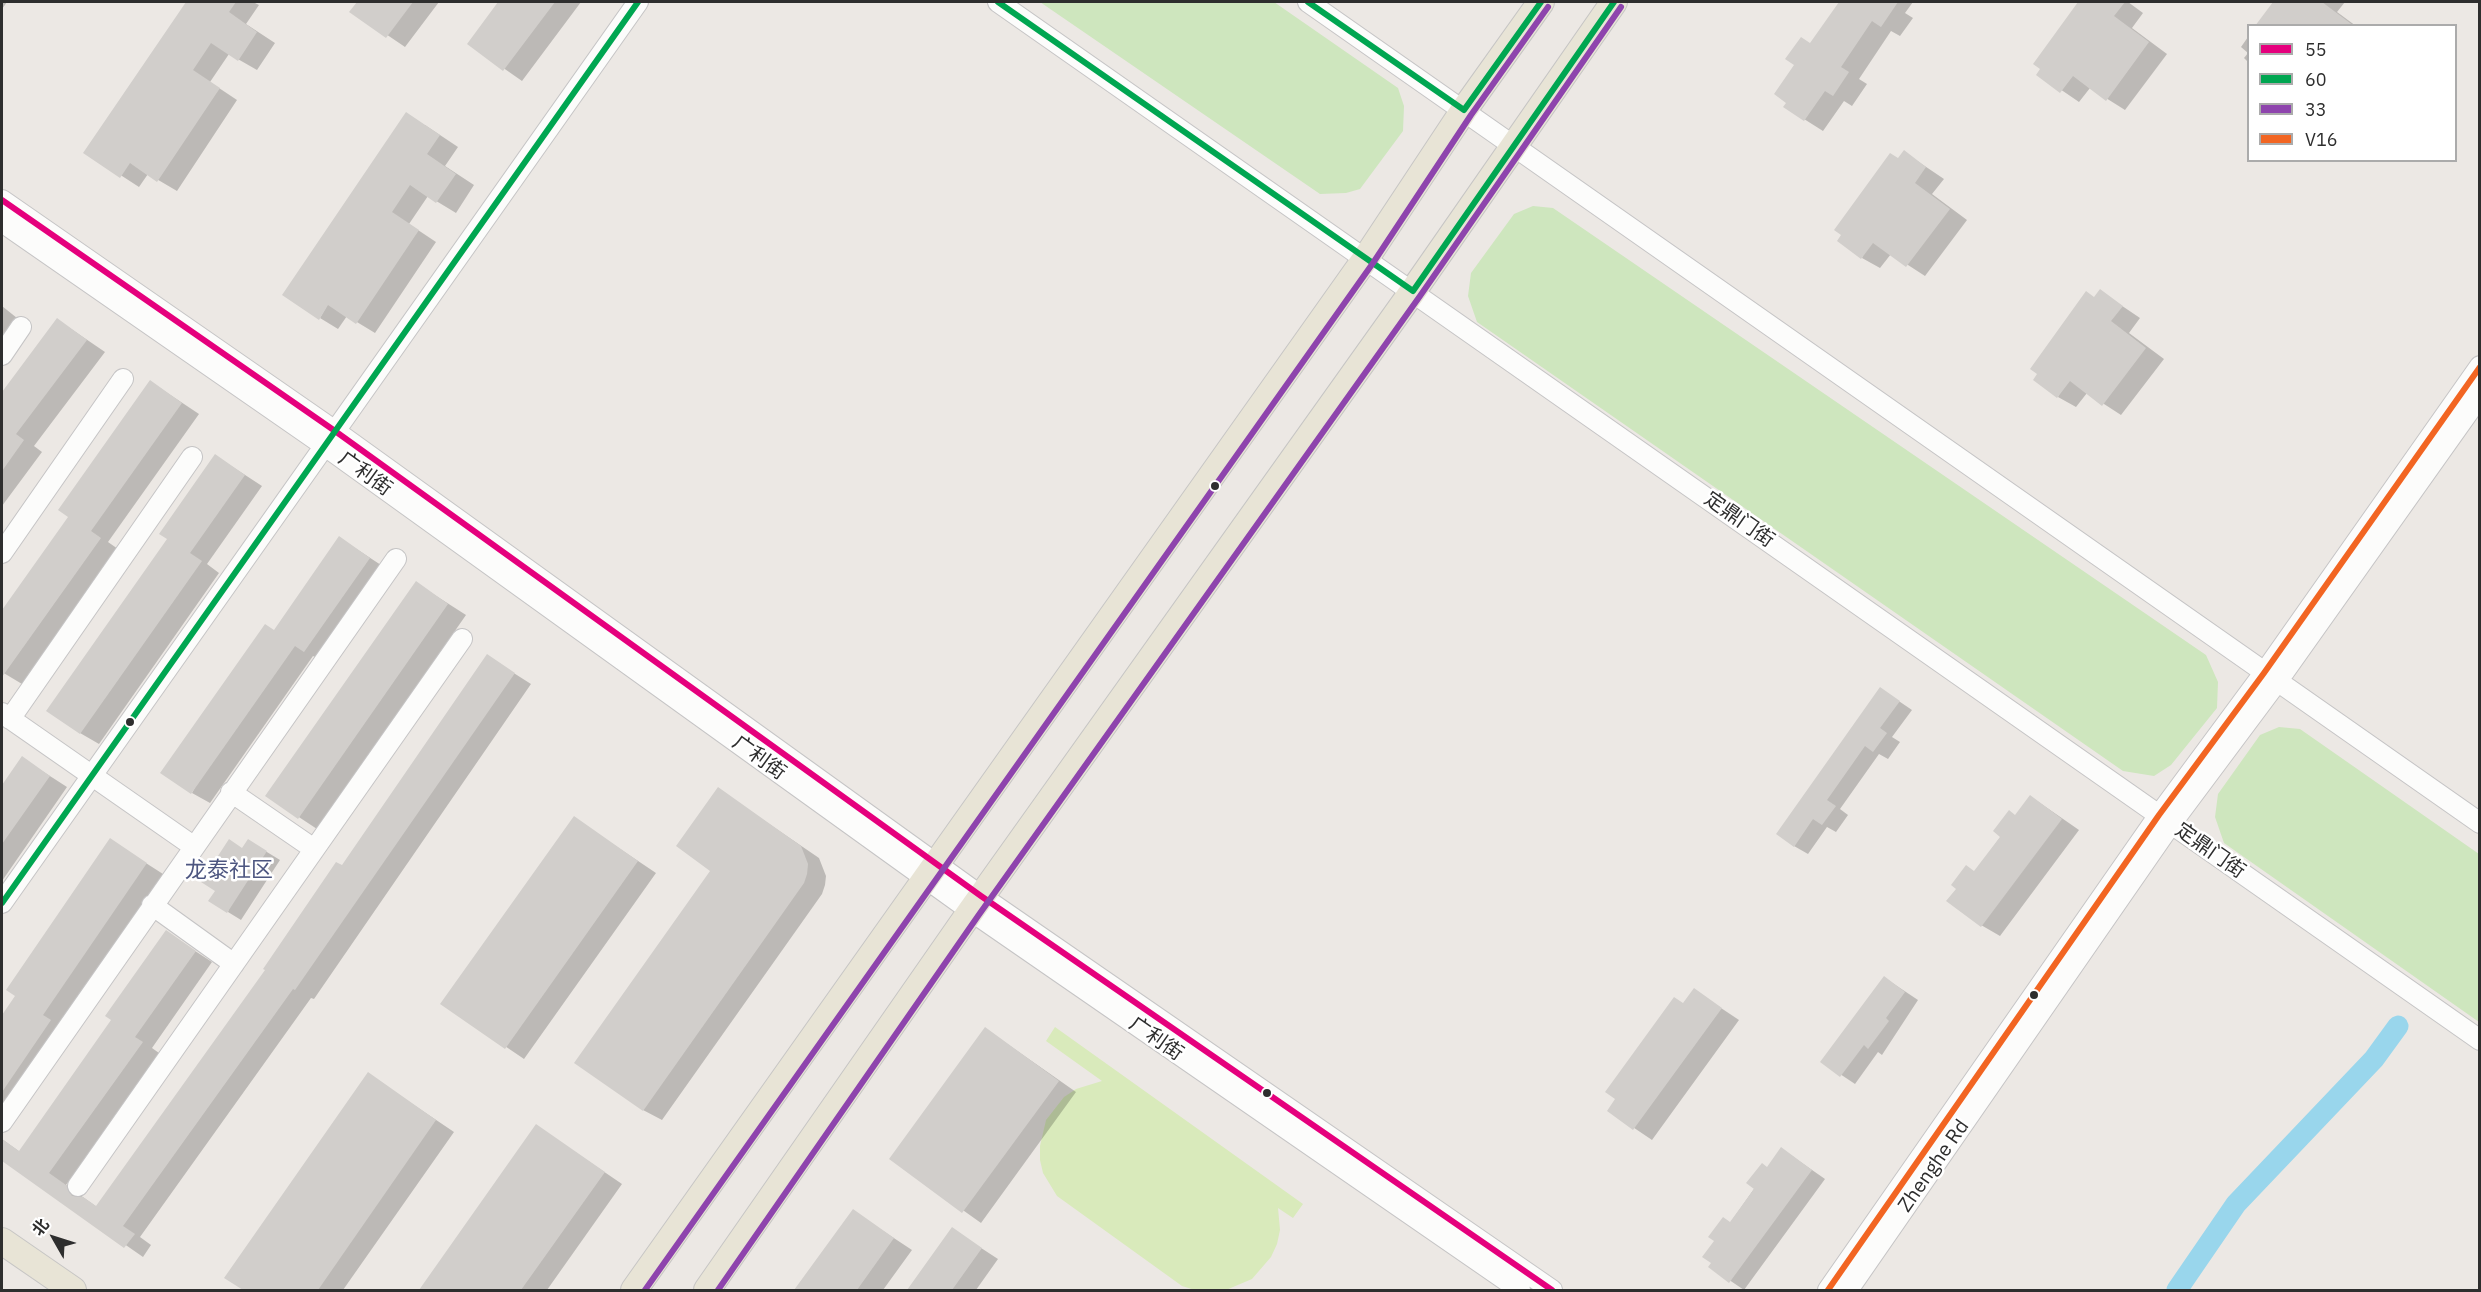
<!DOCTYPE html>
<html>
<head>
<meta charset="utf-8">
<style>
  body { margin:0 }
  #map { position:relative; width:2481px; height:1292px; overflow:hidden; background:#ece8e4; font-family:"IBM Plex Sans","Noto Sans SC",sans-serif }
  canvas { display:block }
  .frame { position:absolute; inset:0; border:3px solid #2e2e2e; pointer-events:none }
  .legend { position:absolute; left:2247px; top:24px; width:210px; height:138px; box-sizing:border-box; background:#fff; border:2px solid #ababab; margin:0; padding:8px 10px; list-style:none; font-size:18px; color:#2e2e2e }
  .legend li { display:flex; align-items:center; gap:12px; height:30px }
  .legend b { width:30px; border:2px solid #ababab }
  .north { position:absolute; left:24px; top:1208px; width:60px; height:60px; -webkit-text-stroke:4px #fff; paint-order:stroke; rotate:309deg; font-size:16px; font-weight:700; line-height:24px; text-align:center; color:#2e2e2e }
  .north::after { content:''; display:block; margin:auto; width:21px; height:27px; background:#2e2e2e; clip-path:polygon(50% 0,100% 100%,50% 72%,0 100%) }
</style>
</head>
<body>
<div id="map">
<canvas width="2481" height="1292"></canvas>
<div class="frame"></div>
<ul class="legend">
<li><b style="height:8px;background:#e5007d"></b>55</li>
<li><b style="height:8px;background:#00a651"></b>60</li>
<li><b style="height:8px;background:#8e44ad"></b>33</li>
<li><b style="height:8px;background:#f26522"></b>V16</li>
</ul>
<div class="north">北</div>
</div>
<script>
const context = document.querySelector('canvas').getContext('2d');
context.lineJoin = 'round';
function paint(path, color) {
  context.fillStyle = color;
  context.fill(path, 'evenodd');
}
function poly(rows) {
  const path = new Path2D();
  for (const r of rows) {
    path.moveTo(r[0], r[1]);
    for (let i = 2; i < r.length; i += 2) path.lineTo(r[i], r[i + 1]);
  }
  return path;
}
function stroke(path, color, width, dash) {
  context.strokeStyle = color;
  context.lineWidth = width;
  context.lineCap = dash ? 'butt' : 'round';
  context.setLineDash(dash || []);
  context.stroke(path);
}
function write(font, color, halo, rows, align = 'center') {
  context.font = font + ' "IBM Plex Sans","Noto Sans SC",sans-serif';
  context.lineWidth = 5;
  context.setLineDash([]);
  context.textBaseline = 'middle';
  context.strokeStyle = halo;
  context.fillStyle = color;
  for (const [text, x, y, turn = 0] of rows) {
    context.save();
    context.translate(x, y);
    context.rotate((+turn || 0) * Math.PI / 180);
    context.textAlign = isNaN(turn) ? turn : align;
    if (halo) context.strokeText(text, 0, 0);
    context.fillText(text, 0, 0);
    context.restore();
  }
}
paint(poly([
  [1040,2,1274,2,1398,88,1404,106,1403,131,1360,189,1346,193,1320,194],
  [1533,206,1553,208,2206,655,2218,682,2217,708,2171,765,2154,776,2123,771,1477,322,1468,296,1471,273,1514,214],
  [2279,727,2300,729,2479,854,2479,1022,2224,843,2215,817,2218,794,2260,735]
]), '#cee6be');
paint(poly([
  [1055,1027,1303,1204,1293,1218,1278,1208,1280,1230,1277,1244,1271,1257,1252,1279,1226,1290,1195,1290,1182,1286,1057,1196,1043,1173,1040,1160,1040,1146,1046,1120,1064,1097,1076,1089,1102,1081,1046,1041]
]), '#d9eabb');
paint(poly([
  [2,2,7,2,2,9],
  [188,2,253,2,259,5,246,24,275,43,257,70,229,54,210,82,237,100,177,191,148,174,139,187,85,152],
  [358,2,439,2,405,47,352,11],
  [499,2,581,2,522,81,469,44],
  [1840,2,1913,2,1905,13,1913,18,1900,36,1891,31,1859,79,1867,84,1852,106,1844,101,1823,131,1785,107,1811,45],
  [2080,2,2128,2,2143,13,2132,28,2167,54,2125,110,2090,88,2079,102,2038,74,2042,69,2035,63],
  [2274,2,2345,2,2337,12,2356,26,2257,26],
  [2248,37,2248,62,2244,58,2248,53,2241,47],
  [425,125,458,147,445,166,474,185,456,213,428,196,409,224,436,242,375,333,347,316,338,329,320,318],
  [1904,152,1944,179,1932,194,1967,220,1925,276,1891,254,1880,268,1862,258],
  [2100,291,2140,318,2129,333,2164,359,2121,415,2087,393,2076,407,2058,397],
  [2,306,17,318,2,340],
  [58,320,105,352,34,446,42,452,2,506,2,395],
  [151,382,199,414,108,542,118,549,22,684,2,672,2,612,70,516],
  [216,456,262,486,207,564,219,573,99,744,80,733],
  [340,538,387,569,323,661,313,656,210,803,192,793,275,631],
  [416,583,466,615,317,829,267,796],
  [487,656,531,684,314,999,311,998,140,1237,151,1245,143,1257,2,1159,2,1139,20,1152,113,1020,166,932,212,962,152,1048,159,1053,66,1185,97,1207,342,867],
  [1881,689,1912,710,1892,737,1900,742,1888,759,1879,754,1840,809,1848,815,1836,832,1827,827,1808,854,1794,846],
  [22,758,67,787,2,881,2,788],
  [718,789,819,858,826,876,825,885,822,894,662,1120,643,1110,713,871],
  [2030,796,2079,830,2000,936,1981,925,1975,872],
  [574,818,656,873,524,1059,443,1004],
  [110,840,163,874,59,1026,2,1128,2,1018],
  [243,849,262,849,280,860,241,920,228,912],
  [1885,978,1918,1000,1882,1055,1878,1052,1855,1084,1822,1062],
  [1694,990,1739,1020,1652,1140,1609,1111],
  [986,1029,1076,1092,981,1223,891,1159],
  [368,1074,454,1132,343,1290,245,1290,226,1277],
  [537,1126,622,1184,547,1290,420,1290],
  [1782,1149,1825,1179,1744,1290,1710,1267,1730,1223],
  [853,1211,912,1250,883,1290,796,1290],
  [952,1229,998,1259,976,1290,909,1290]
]), '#0003');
stroke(poly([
  [2177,1290,2236,1204,2374,1059,2398,1026]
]), '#99d6ec', 21);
paint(poly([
  [186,2,236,2,229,12,257,32,238,61,211,43,193,70,220,88,157,182,130,163,120,178,83,153],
  [357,2,413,2,386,38,349,12],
  [498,2,555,2,503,71,467,44],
  [1839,2,1898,2,1881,27,1872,21,1841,67,1849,72,1833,96,1825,91,1804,121,1783,107,1786,103,1774,94,1794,65,1785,59,1801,37,1810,43],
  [2078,2,2125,2,2114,16,2149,42,2106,101,2073,76,2060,93,2036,75,2040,69,2033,64],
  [2273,2,2322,2,2354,26,2255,26],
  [406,112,440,135,427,154,456,174,436,203,410,185,392,212,419,230,356,324,328,305,319,320,282,295],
  [1904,150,1926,167,1915,183,1950,209,1906,267,1873,243,1861,259,1837,241,1841,235,1834,230,1890,153,1898,158],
  [2100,289,2123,306,2111,321,2146,348,2102,406,2070,381,2057,398,2033,380,2037,374,2030,369,2086,291,2094,297],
  [57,318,87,340,16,434,24,440,2,471,2,392],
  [150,380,182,403,91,531,101,538,2,677,2,610,68,517,58,510],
  [215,454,245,475,190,553,202,561,80,734,46,711,167,539,159,534],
  [339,536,370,558,304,652,295,646,191,794,160,773,265,624,274,630],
  [416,581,448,604,298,819,265,796],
  [487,654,515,673,295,990,293,989,123,1226,135,1234,124,1248,2,1161,2,1139,19,1151,111,1020,105,1016,166,930,196,951,135,1037,143,1042,49,1173,66,1185,72,1196,83,1197,96,1206,265,970,263,969,336,862,342,865],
  [1880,687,1900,701,1880,728,1887,733,1873,752,1865,746,1827,800,1836,806,1822,825,1813,819,1794,847,1776,834],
  [22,756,50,776,2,844,2,785],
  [718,787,801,846,808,864,807,874,804,883,643,1111,574,1063,710,871,676,846],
  [2030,795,2062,819,1981,927,1946,901,1956,889,1951,885,1966,865,1974,871,2000,837,1993,831,2009,810,2015,815],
  [574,816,638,861,505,1049,440,1004],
  [110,838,147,863,43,1015,51,1020,2,1092,2,1015,15,996,6,990],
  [229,839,242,848,248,839,267,851,227,913,208,901,215,891,201,882],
  [1884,976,1905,992,1886,1018,1889,1021,1868,1049,1864,1045,1840,1077,1820,1062],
  [1694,988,1722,1008,1633,1130,1607,1111,1615,1099,1605,1092,1674,997,1683,1003],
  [985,1027,1059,1081,962,1213,889,1159],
  [368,1072,436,1120,318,1290,243,1290,224,1278],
  [536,1124,605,1172,521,1290,419,1290],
  [1781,1147,1812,1170,1729,1283,1708,1267,1711,1263,1702,1257,1714,1241,1708,1237,1723,1217,1730,1222,1754,1189,1746,1183,1762,1163,1767,1167],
  [853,1209,894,1238,857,1290,794,1290],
  [952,1227,982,1248,952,1290,907,1290]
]), '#d1cecb');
const minor = poly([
  [998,2,2480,1040],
  [1308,2,2480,823],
  [2,200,335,431,981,896,1552,1290],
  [2,222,325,446,971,911,1520,1290],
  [2,355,21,327],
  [2,553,123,379],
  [2,713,193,846],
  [10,719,192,457],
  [231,792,314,849],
  [2,903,638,2],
  [152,905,234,964],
  [2,1122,396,559],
  [78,1186,462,639],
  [1828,1290,2159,815,2264,673,2480,366],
  [1848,1290,2171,824,2277,682,2480,396]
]);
const major = poly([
  [2,1241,73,1290],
  [634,1290,1366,258,1464,110,1541,2],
  [707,1290,971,911,1413,291,1614,2]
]);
stroke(minor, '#c5c4c5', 22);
stroke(major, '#c6c5c4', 28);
stroke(minor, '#fcfcfb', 20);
stroke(major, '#e8e4d6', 26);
stroke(poly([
  [2,200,335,431,981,896,1552,1290]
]), '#e5007d', 6);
stroke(poly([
  [998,2,1413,291,1614,2],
  [1308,2,1464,110,1541,2],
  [2,903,638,2]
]), '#00a651', 6);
stroke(poly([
  [645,1290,1373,263,1471,115,1548,7],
  [718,1290,978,916,1420,296,1621,7]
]), '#8e44ad', 6);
stroke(poly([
  [1828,1290,2159,815,2264,673,2480,367]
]), '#f26522', 6);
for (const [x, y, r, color] of [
  [1215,486,5,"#2e2e2e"],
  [130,722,5,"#2e2e2e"],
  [2034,995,5,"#2e2e2e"],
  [1267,1093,5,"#2e2e2e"]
]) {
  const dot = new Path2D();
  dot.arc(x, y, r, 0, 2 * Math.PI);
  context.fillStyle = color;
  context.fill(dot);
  stroke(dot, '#fff', 2);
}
write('20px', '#2e2e2e', '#fff', [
  ["广利街",365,474,36],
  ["定鼎门街",1739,520,35],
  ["广利街",759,758,36],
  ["定鼎门街",2210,851,35],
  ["广利街",1156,1039,35],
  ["Zhenghe Rd",1934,1166,-55]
]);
write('22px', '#4d5680', '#fff', [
  ["龙泰社区",229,871]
]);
</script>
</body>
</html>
